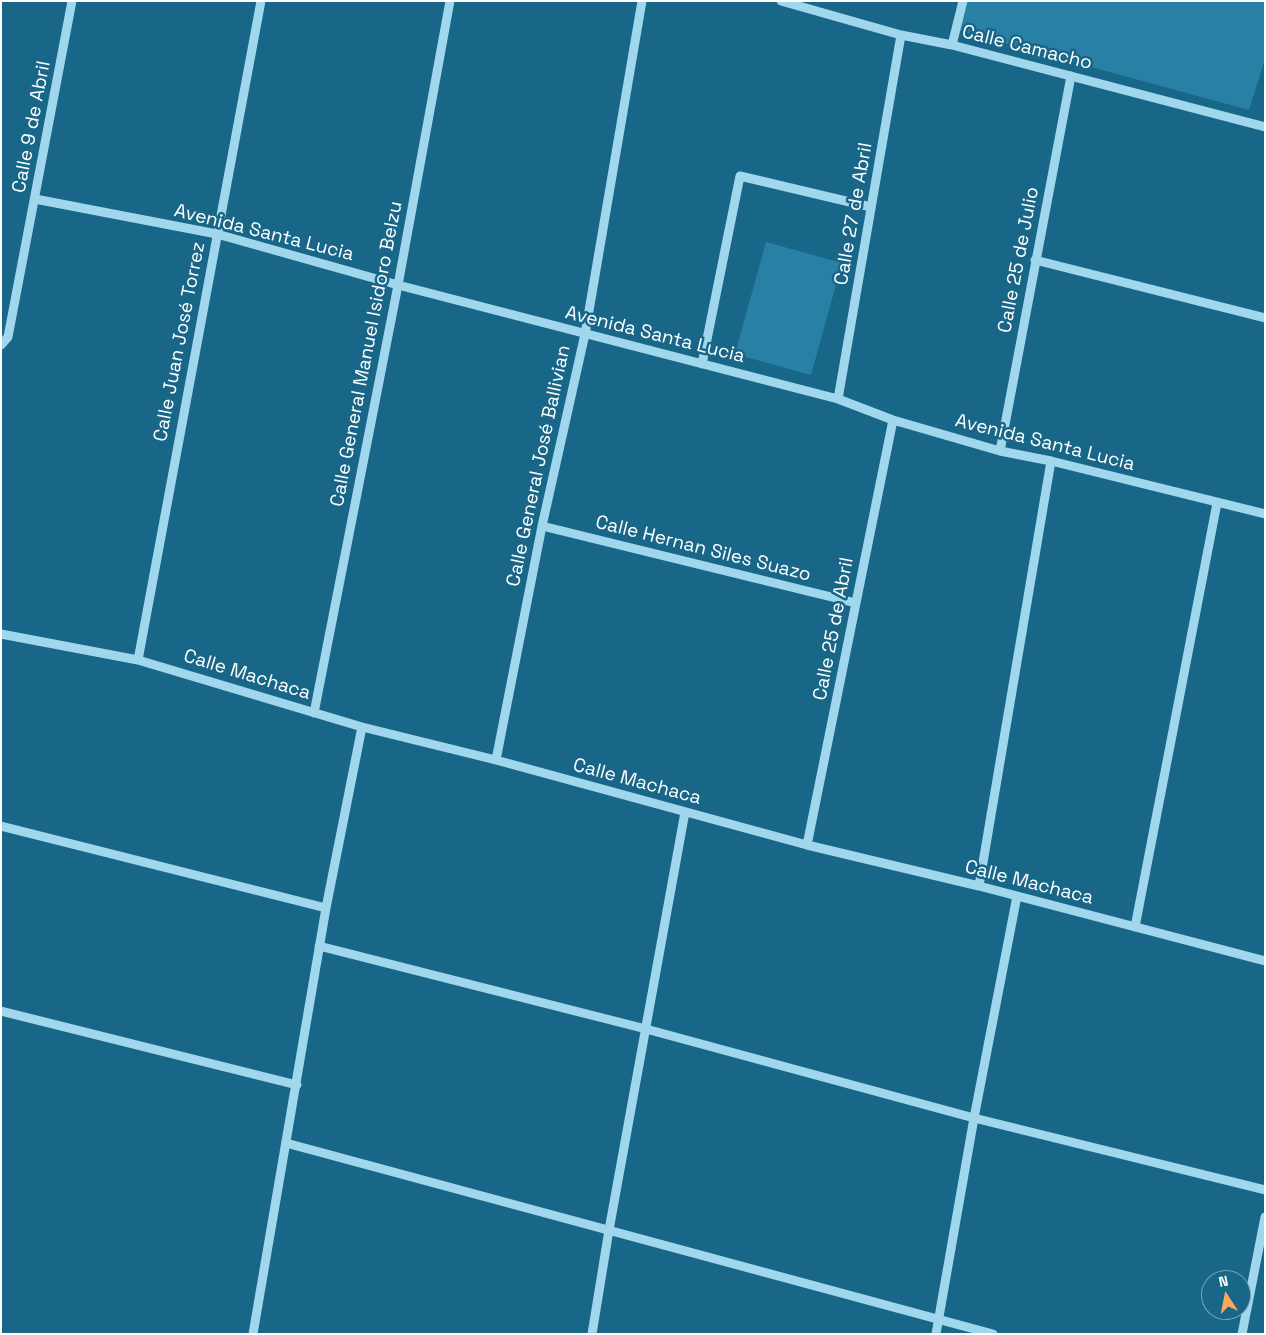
<!DOCTYPE html>
<html>
<head>
<meta charset="utf-8">
<style>
  body { margin:0 }
  #map { position:relative; width:1266px; height:1335px; overflow:hidden; background:#196788; font-family:"Space Grotesk",sans-serif }
  canvas { display:block }
  .frame { position:absolute; inset:0; border:2px solid #fff; pointer-events:none }
  .north { position:absolute; left:1201px; top:1270px; width:50px; height:50px; box-sizing:border-box; background:#196788; border:1px solid #75a4b8; border-radius:50%; rotate:349deg; font-size:14px; font-weight:700; line-height:20px; text-align:center; color:#fff }
  .north::after { content:''; display:block; margin:auto; width:18px; height:22px; background:#ffa55c; clip-path:polygon(50% 0,100% 100%,50% 72%,0 100%) }
</style>
</head>
<body>
<div id="map">
<canvas width="1266" height="1335"></canvas>
<div class="frame"></div>
<div class="north">N</div>
</div>
<script>
const context = document.querySelector('canvas').getContext('2d');
context.lineJoin = 'round';
function paint(path, color) {
  context.fillStyle = color;
  context.fill(path, 'evenodd');
}
function poly(rows) {
  const path = new Path2D();
  for (const r of rows) {
    path.moveTo(r[0], r[1]);
    for (let i = 2; i < r.length; i += 2) path.lineTo(r[i], r[i + 1]);
  }
  return path;
}
function stroke(path, color, width, dash) {
  context.strokeStyle = color;
  context.lineWidth = width;
  context.lineCap = dash ? 'butt' : 'round';
  context.setLineDash(dash || []);
  context.stroke(path);
}
function write(font, color, halo, rows, align = 'center') {
  context.font = font + ' "Space Grotesk",sans-serif';
  context.lineWidth = 5;
  context.setLineDash([]);
  context.textBaseline = 'middle';
  context.strokeStyle = halo;
  context.fillStyle = color;
  for (const [text, x, y, turn = 0] of rows) {
    context.save();
    context.translate(x, y);
    context.rotate((+turn || 0) * Math.PI / 180);
    context.textAlign = isNaN(turn) ? turn : align;
    if (halo) context.strokeText(text, 0, 0);
    context.fillText(text, 0, 0);
    context.restore();
  }
}
paint(poly([
  [968,1,1265,1,1265,59,1249,110,959,31],
  [766,242,842,263,811,375,735,354]
]), '#2881a5');
stroke(poly([
  [781,1,901,35,952,45,1265,127],
  [952,45,963,1],
  [35,199,217,234,398,285,838,399,893,420,1000,451,1051,461,1265,514],
  [1035,260,1265,318],
  [1,345,8,337,72,1],
  [702,364,740,176,871,207],
  [838,399,901,35],
  [1000,451,1071,76],
  [542,526,856,603],
  [1,634,138,660,362,727,496,760,807,845,979,886,1265,961],
  [138,660,261,1],
  [314,713,398,285,450,1],
  [496,760,542,526,585,334,642,1],
  [1,826,326,908],
  [807,845,893,420],
  [979,886,1051,461],
  [1135,927,1217,503],
  [319,946,646,1029,974,1118,1265,1190],
  [1,1011,297,1085],
  [286,1143,993,1334],
  [253,1334,326,908,362,727],
  [592,1334,609,1230,685,812],
  [936,1334,974,1118,1017,896],
  [1242,1334,1265,1217]
]), '#a1d7ed', 9);
write('19px', '#fff', '#196788', [
  ["Calle Camacho",1027,48,14],
  ["Calle 9 de Abril",32,127,-79],
  ["Calle 27 de Abril",854,214,-80],
  ["Avenida Santa Lucia",264,233,14],
  ["Calle 25 de Julio",1019,260,-79],
  ["Avenida Santa Lucia",655,335,14],
  ["Calle Juan José Torrez",180,342,-79],
  ["Calle General Manuel Isidoro Belzu",367,354,-79],
  ["Avenida Santa Lucia",1045,443,14],
  ["Calle General José Ballivian",539,466,-78],
  ["Calle Hernan Siles Suazo",703,549,14],
  ["Calle 25 de Abril",834,629,-79],
  ["Calle Machaca",247,675,17],
  ["Calle Machaca",637,782,15],
  ["Calle Machaca",1029,883,14]
]);
</script>
</body>
</html>
